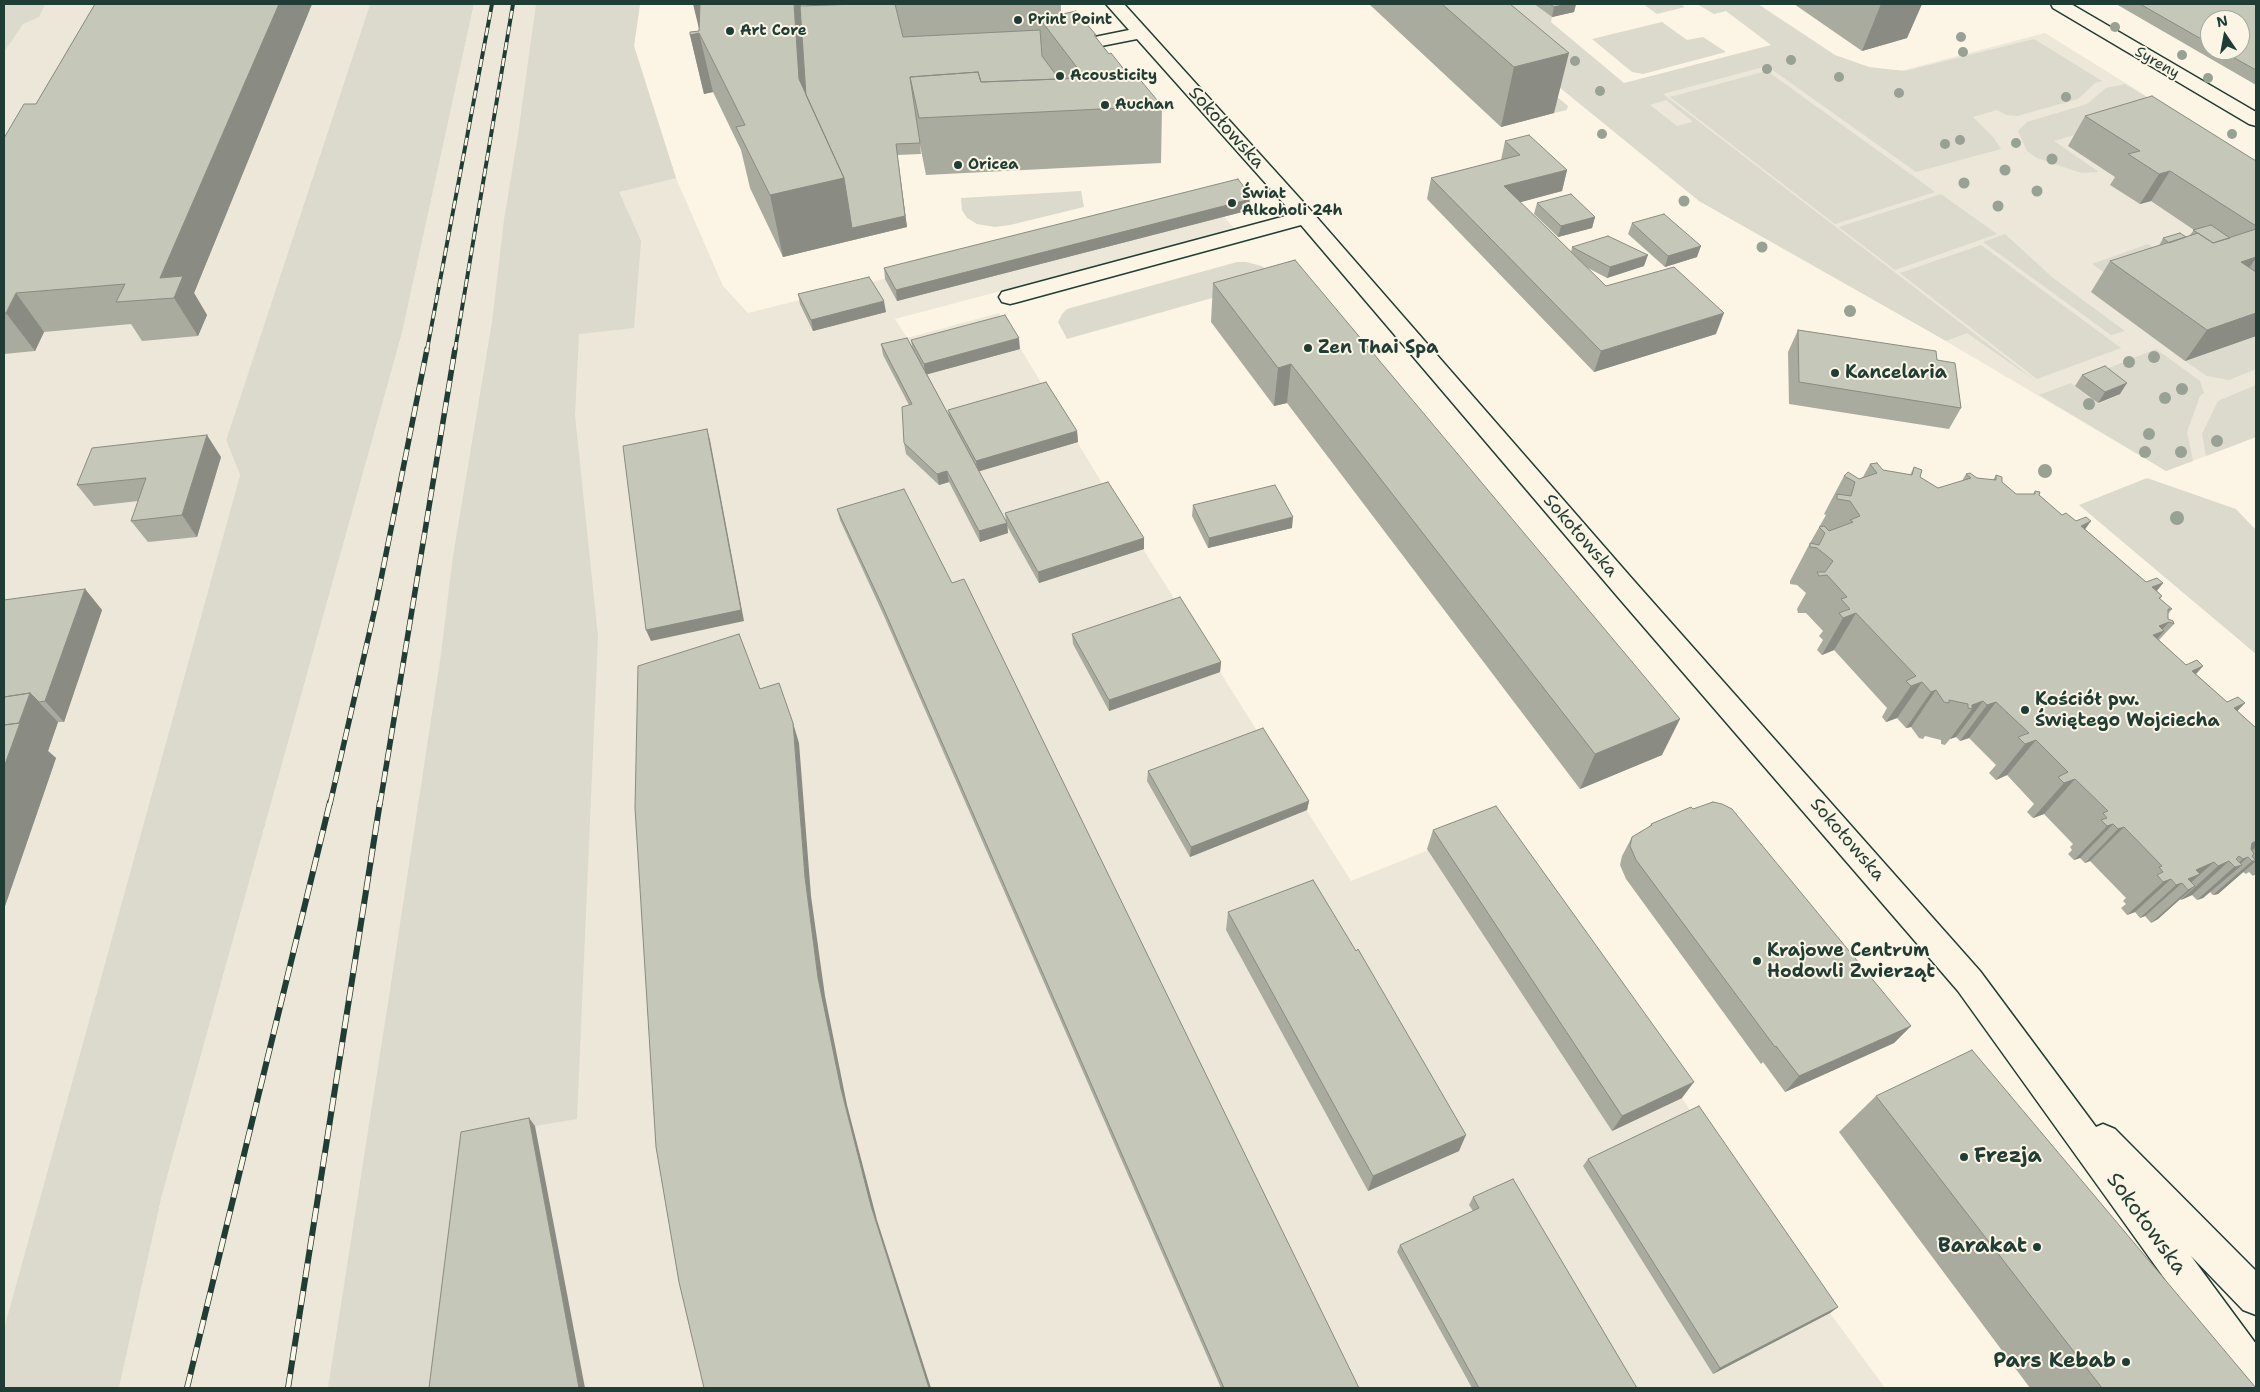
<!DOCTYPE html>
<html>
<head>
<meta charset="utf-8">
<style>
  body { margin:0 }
  #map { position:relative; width:2260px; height:1392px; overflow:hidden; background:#fcf5e5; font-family:"Shantell Sans",sans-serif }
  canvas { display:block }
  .frame { position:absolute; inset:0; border:5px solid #1f3d34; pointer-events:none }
  .north { position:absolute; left:2200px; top:10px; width:50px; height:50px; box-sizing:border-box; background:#fcf5e5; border:1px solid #a4ab9e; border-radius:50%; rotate:348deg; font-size:14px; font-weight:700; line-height:20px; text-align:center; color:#1f3d34 }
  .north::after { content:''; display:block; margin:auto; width:18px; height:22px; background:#1f3d34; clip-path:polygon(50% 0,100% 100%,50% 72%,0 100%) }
</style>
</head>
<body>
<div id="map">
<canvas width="2260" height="1392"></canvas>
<div class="frame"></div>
<div class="north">N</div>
</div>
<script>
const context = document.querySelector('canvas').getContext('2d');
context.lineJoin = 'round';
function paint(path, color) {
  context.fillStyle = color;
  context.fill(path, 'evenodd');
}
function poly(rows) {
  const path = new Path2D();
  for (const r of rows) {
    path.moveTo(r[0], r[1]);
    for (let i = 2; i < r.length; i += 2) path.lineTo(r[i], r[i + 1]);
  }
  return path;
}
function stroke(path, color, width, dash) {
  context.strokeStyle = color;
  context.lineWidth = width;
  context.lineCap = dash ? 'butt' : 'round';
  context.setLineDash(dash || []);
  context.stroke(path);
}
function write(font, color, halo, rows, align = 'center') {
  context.font = font + ' "Shantell Sans",sans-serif';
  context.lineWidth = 4;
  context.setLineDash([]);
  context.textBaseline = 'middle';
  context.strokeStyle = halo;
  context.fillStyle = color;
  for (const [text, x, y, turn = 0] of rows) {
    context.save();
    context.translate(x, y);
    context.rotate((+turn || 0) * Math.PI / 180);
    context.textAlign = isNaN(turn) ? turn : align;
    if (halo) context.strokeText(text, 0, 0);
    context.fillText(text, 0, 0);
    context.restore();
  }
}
paint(poly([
  [4,4,370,4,226,440,240,475,4,1328],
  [474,4,640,4,634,46,676,178,723,286,748,313,939,265,1224,217,1235,229,895,319,907,338,999,313,1108,493,1351,881,1489,826,1659,1065,1830,1313,1885,1388,119,1388,162,1195,402,333],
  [2045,33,2256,164,2256,437,2166,471,1888,307,1699,201,1592,112,1813,53,1855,83]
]), '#ece7d8');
paint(poly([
  [4,4,45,4,39,17,23,24,4,52],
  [370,4,474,4,402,333,162,1195,119,1388,4,1388,4,1328,240,475,226,440],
  [536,4,640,4,634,46,676,178,619,192,641,241,634,328,579,334,575,415,598,637,577,1119,535,1126,438,1388,328,1388,390,990,441,654,453,556,492,322,504,220,518,135],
  [1431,4,1534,4,1552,17,1551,22,1624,83,1771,45,1726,11,1714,14,1697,4,1758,4,1835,55,1869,67,1905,71,2034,39,2102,81,2095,83,2078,99,2017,116,2007,115,1997,110,1973,117,1993,137,2001,149,1916,172,1767,66,1663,94,2036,381,1967,333,1946,341,1699,201,1543,74,1533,77,1568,106,1567,110,1554,113],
  [1666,100,1692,121,1692,122,1677,126,1650,105],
  [1643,4,1680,4,1685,7,1657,14],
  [1662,22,1687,40,1703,37,1726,52,1643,74,1632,72,1592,39],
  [1767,71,1927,186,1935,192,1835,224,1670,97],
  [2125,84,2256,164,2133,118,2054,141,2099,172,2081,173,2037,158,2027,151,2018,131,2027,122,2087,104,2106,88],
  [1081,191,1084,207,1010,225,995,227,977,224,967,218,962,210,961,198],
  [1941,194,1997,234,1895,270,1839,227],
  [2005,234,2053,278,2125,331,2111,335,1983,242],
  [2148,244,2173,261,2113,279,2092,264],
  [1981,245,2121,348,2037,379,1900,273],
  [1237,262,1246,262,1262,266,1276,280,1067,339,1058,322,1062,314,1067,309],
  [2256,336,2256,369,2229,380,2207,376,2185,361],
  [2156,349,2200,381,2204,393,2200,396,2187,432,2193,461,2166,471,2039,395,2071,383,2098,404,2121,394,2094,374],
  [2256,385,2256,437,2206,456,2202,434,2218,401],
  [2147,478,2236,509,2256,530,2256,654,2079,505]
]), '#dcdacc');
const minor = poly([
  [1106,4,1124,4,1313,213,1635,582,1980,971,2096,1127,2103,1124,2115,1129,2256,1271,2256,1315,2243,1310,2191,1256,2256,1344,2256,1388,2243,1388,1958,991,1617,596,1301,225,1018,302,1010,304,1002,302,999,297,1002,292,1293,214,1137,39,1071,52,1065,51,1062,47,1065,43,1129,30,1106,4],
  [2051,4,2071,4,2256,112,2256,126,2249,124,2053,8,2051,4]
]);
stroke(minor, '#1f3d34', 3);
paint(minor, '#fcf5e5');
const railFar2 = poly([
  [427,350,492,4],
  [455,350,513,4]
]);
const railFar1 = poly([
  [330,804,376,604,427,349],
  [380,804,455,349]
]);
const rail = poly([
  [187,1388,330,802],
  [288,1388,380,802]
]);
stroke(railFar2, '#1f3d34', 4);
stroke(railFar1, '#1f3d34', 5.5);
stroke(rail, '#1f3d34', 6);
stroke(railFar2, '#fcf5e5', 2.5, [8]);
stroke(railFar1, '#fcf5e5', 4, [11]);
stroke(rail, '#fcf5e5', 4.5, [14]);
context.fillStyle = '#97a194';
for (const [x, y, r] of [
  [2115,27,5],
  [1961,37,5],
  [1963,52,5],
  [2182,55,5],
  [1791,60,5],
  [1575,61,5],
  [1767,69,5],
  [1839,77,5],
  [2208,78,5],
  [1600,91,5],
  [1899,93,5],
  [2066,97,5],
  [1602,134,5],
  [2232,134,5],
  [1960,140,5],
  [2016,143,5],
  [1945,144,5],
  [2052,159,5.5],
  [2005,170,5.5],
  [1964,183,5.5],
  [2037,191,5.5],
  [1684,201,5.5],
  [1998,206,5.5],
  [1762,247,5.5],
  [1850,311,6],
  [2154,357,6],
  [2129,362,6],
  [2182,389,6],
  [2165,398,6],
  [2089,404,6],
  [2149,434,6],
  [2217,441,6],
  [2145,452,6],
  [2181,452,6],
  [2045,471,7],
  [2177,518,7]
]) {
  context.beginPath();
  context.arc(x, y, r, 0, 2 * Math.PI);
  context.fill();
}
paint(poly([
  [95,4,312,4,194,293,207,315,198,336,142,341,131,324,44,332,35,351,4,354,4,138,36,104],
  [858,4,1061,4,1061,14,1096,35,1096,38,1109,54,1130,77,1162,106,1161,163,926,175,920,145,921,154,897,155,907,227,783,257,750,188,741,150,713,92,704,94,690,35,699,31,801,6],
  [1369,4,1510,4,1554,113,1501,127],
  [1534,4,1576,4,1574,12,1552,17],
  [1794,4,1922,4,1907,38,1862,51],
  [2116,4,2256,4,2256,85],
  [2210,20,2240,50,2210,50],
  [2085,116,2256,161,2256,336,2185,361,2091,292,2110,261,2159,246,2163,238,2186,237,2189,236,2194,230,2151,201,2140,204,2110,185,2115,177,2068,146],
  [1505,141,1567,170,1562,191,1520,202,1571,252,1572,247,1644,266,1607,278,1586,267,1606,286,1716,334,1594,372,1427,199,1431,178,1501,160],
  [1250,195,1249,206,1246,211,897,301,885,279,884,268],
  [1537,203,1595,217,1592,228,1558,237,1534,214],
  [1632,223,1697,257,1665,267,1628,234],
  [1295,260,1662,755,1580,789,1287,403,1274,406,1211,322,1213,283],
  [798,294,886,312,813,331,800,304],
  [1798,330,1937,360,1961,408,1949,429,1789,404,1788,352],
  [911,340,1020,349,927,374,949,416,948,410,1077,431,1078,442,979,471,1006,521,1005,513,1144,549,1039,583,1007,526,1008,533,980,542,949,482,939,485,906,454,904,443,909,405,883,355,881,344,912,346],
  [2082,375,2120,394,2098,403,2075,386],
  [221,457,197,537,148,542,131,521,138,501,94,506,77,485],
  [1870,464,1883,470,1910,475,1914,467,1920,477,1938,488,1962,481,1966,474,1977,478,1993,480,1996,475,2002,482,2016,494,2033,494,2035,491,2039,495,2062,515,2085,529,2146,582,2163,583,2157,591,2162,596,2160,599,2172,609,2168,614,2168,619,2174,624,2159,640,2186,665,2203,666,2196,674,2227,702,2245,703,2237,711,2256,728,2256,874,2253,876,2249,872,2246,874,2243,872,2218,894,2213,895,2210,892,2203,898,2197,900,2192,895,2181,900,2180,899,2158,919,2151,923,2145,916,2140,918,2135,912,2127,915,2121,908,2126,904,2123,901,2126,898,2090,861,2085,863,2080,858,2074,860,2068,854,2072,850,2070,847,2073,844,2044,814,2033,818,2027,812,2034,804,2007,775,1996,780,1989,773,1996,765,1969,738,1960,741,1956,737,1950,739,1945,745,1941,744,1941,740,1925,736,1923,739,1919,738,1911,727,1906,728,1897,718,1886,722,1882,717,1887,708,1834,650,1822,655,1817,650,1823,640,1819,636,1823,631,1806,613,1798,613,1797,609,1806,593,1797,585,1790,584,1790,581,1810,543,1826,515,1824,514,1844,476,1859,479,1863,477],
  [1193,505,1292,528,1208,548,1192,516],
  [837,509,1359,1388,1221,1388,884,616,840,520],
  [85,589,102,610,64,722,58,722,48,751,56,758,4,909,4,600],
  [1072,634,1221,662,1220,672,1109,711,1073,644],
  [1148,771,1309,801,1307,810,1190,857,1147,781],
  [1651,824,1911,1026,1894,1043,1785,1092,1763,1062,1761,1064,1626,879,1620,865,1622,856,1632,837,1649,827],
  [1433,830,1682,1098,1612,1131,1427,849],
  [1228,912,1459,1151,1368,1191,1226,930],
  [1876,1096,2256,1388,2030,1388,1839,1132],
  [1588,1159,1838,1307,1830,1313,1713,1374,1583,1166],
  [1473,1197,1637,1388,1472,1388,1397,1252,1400,1245,1473,1211,1469,1205]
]), '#a9ab9f');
paint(poly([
  [279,4,312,4,194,293,207,315,198,336,174,298,160,278],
  [693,4,701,4,701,37],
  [794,4,801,4,809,132,799,79],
  [1567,4,1576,4,1574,12,1552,17,1554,7],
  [1881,4,1922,4,1907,38,1862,51],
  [699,33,713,92,704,94,690,35],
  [1569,53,1554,113,1501,127,1514,67],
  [896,144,907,227,783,257,770,195],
  [1567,170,1562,191,1499,208,1504,186],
  [2170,171,2151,201,2140,204,2159,174],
  [1250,195,1249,206,1246,211,897,301,896,290],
  [1595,217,1592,228,1558,237,1561,226],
  [1701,246,1697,257,1665,267,1668,256],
  [1648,255,1644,266,1607,278,1610,267],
  [2256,257,2256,258,2235,288,2241,262],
  [16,293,44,332,35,351,6,313],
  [884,301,886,312,813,331,811,320],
  [1724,313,1716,334,1594,372,1601,351],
  [2256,313,2256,336,2185,361,2207,330],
  [1019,338,1020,349,925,375,924,364],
  [1291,364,1287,403,1274,406,1278,368],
  [2127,383,2120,394,2098,403,2105,392],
  [707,429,710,440,744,621,651,641,646,630],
  [1077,431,1078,442,977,472,976,461],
  [207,435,221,457,197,537,182,515],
  [947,471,949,482,939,485,937,474],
  [1293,517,1292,528,1208,548,1209,538],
  [2091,521,2064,559,2081,526],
  [1007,523,1008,533,980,542,979,531],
  [1144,538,1144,549,1039,583,1038,572],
  [2163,583,2132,621,2152,587],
  [85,589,102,610,64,722,45,701],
  [1856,613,1834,650,1822,655,1843,618],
  [2169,622,2160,632,2164,631,2133,667,2121,672,2159,626],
  [1221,662,1220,672,1109,711,1109,700],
  [2203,666,2170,703,2192,671],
  [1922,682,1897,718,1886,722,1911,686],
  [1936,690,1911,727,1906,728,1931,692],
  [30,693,58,722,48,751,56,758,4,909,4,767],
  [1983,701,1956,737,1950,739,1972,709,1972,705],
  [1996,702,1969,738,1960,741,1987,705],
  [2245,703,2210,739,2234,708],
  [1680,719,1662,755,1580,789,1595,754],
  [793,723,799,743,811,896,825,996,847,1105,877,1220,931,1388,929,1388,871,1206,841,1089,818,978,805,877],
  [2036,740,2007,775,1996,780,2025,744],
  [2075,779,2044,814,2033,818,2064,783],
  [1309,801,1307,810,1190,857,1191,847],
  [2113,824,2080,858,2074,860,2107,826],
  [2124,827,2090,861,2085,863,2118,829],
  [2256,841,2256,847,2243,859,2252,843],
  [2248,857,2238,866,2242,865,2203,898,2197,900,2243,859],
  [2229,861,2192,895,2181,900,2218,866],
  [2252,861,2256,861,2218,894,2213,895],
  [2214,862,2186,887,2182,883,2145,916,2140,918,2176,885,2196,870],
  [2171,879,2135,912,2127,915,2163,882],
  [2195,886,2158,919,2151,923,2188,890],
  [1911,1026,1894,1043,1785,1092,1799,1076],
  [1694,1082,1682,1098,1612,1131,1622,1116],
  [529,1118,535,1126,585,1388,579,1388],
  [1466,1135,1459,1151,1368,1191,1373,1176],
  [1838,1307,1830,1313,1713,1374,1720,1368]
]), '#8a8b82');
const building = poly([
  [95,4,279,4,160,278,183,276,174,298,116,302,125,284,16,293,6,313,4,313,4,138,24,104,36,104,95,4],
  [700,4,794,4,799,79,844,178,770,195,736,127,745,125,699,33,690,35,690,32,699,31,700,4],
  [858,4,895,4,903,37,1040,30,1042,56,1059,79,981,82,978,72,910,77,920,143,896,144,905,216,852,228,844,178,806,95,800,6,858,4],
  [1442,4,1510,4,1569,53,1514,67,1442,4],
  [1550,4,1567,4,1554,7,1550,4],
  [2140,4,2256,4,2256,70,2220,50,2240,50,2240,20,2210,20,2210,44,2140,4],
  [1076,11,1096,35,1094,35,1109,54,1111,53,1130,77,1085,78,1040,19,1076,11],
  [978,72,981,82,1137,76,1162,106,919,118,910,77,978,72],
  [2152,96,2256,161,2256,226,2170,171,2159,174,2128,154,2140,151,2085,116,2152,96],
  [1529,135,1567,170,1504,186,1606,286,1674,267,1724,313,1601,351,1431,178,1520,155,1505,141,1529,135],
  [1238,179,1250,195,1247,200,896,290,884,268,1238,179],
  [1571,194,1595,217,1561,226,1537,203,1571,194],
  [1664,214,1701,246,1668,256,1632,223,1664,214],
  [2211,225,2230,238,2213,243,2193,230,2211,225],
  [2256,229,2256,257,2241,262,2256,272,2256,313,2207,330,2110,261,2198,233,2213,243,2256,229],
  [2180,233,2186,237,2169,243,2163,238,2180,233],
  [1608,236,1648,255,1610,267,1572,247,1608,236],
  [1295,260,1680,719,1595,754,1291,364,1278,368,1213,283,1295,260],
  [869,277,884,301,811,320,798,294,869,277],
  [1005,315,1019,338,924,364,911,340,1005,315],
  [1798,330,1936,351,1937,360,1955,363,1961,408,1799,382,1798,330],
  [907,338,1007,523,979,531,947,471,937,474,904,443,902,407,912,404,881,344,907,338],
  [2105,366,2127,383,2105,392,2082,375,2105,366],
  [1046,382,1077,431,976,461,948,410,1046,382],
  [707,429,741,610,646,630,623,446,707,429],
  [207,435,182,515,131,521,146,478,77,485,92,448,207,435],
  [1877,463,1883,470,1912,475,1914,467,1922,470,1920,477,1938,488,1971,478,1966,474,1970,473,1977,478,1996,480,1996,475,2002,477,2002,482,2016,494,2035,494,2035,491,2040,492,2039,495,2062,515,2066,513,2076,521,2086,517,2091,521,2081,526,2146,582,2157,578,2163,583,2152,587,2162,596,2159,598,2172,609,2168,609,2168,619,2173,621,2174,624,2169,622,2159,626,2164,631,2153,635,2186,665,2197,660,2203,666,2192,671,2227,702,2238,697,2245,703,2234,708,2256,728,2256,841,2252,843,2251,849,2254,854,2252,856,2256,861,2252,861,2248,857,2243,859,2239,856,2236,859,2242,865,2235,867,2229,861,2218,866,2214,862,2196,870,2200,874,2188,879,2195,886,2188,890,2182,883,2176,885,2171,879,2163,882,2157,875,2163,872,2159,867,2162,866,2124,827,2118,829,2113,824,2107,826,2101,820,2107,818,2103,813,2108,811,2075,779,2064,783,2058,777,2068,772,2036,740,2025,744,2018,737,2029,733,1996,702,1987,705,1983,701,1972,705,1972,709,1968,708,1968,704,1949,700,1949,703,1944,702,1936,690,1931,692,1922,682,1911,686,1906,681,1916,676,1856,613,1843,618,1839,613,1850,609,1841,599,1847,597,1827,575,1819,576,1817,572,1825,572,1833,561,1817,548,1810,547,1810,543,1819,545,1825,533,1819,527,1824,526,1829,531,1853,522,1850,520,1860,516,1850,501,1837,499,1837,494,1851,496,1855,482,1844,476,1848,472,1859,479,1877,473,1870,464,1877,463],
  [1108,482,1144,538,1038,572,1005,513,1108,482],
  [1275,485,1293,517,1209,538,1193,505,1275,485],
  [904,489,952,583,964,579,1359,1388,1224,1388,882,605,837,509,904,489],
  [85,589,45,701,39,702,30,693,4,697,4,600,85,589],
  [1180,597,1221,662,1109,700,1072,634,1180,597],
  [739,634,760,689,779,683,793,723,805,877,818,978,841,1089,871,1206,929,1388,704,1388,679,1282,656,1147,635,808,638,666,739,634],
  [30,693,19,723,4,725,4,697,30,693],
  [20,723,4,767,4,725,20,723],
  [1263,728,1309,801,1191,847,1148,771,1263,728],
  [1713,802,1722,804,1732,809,1911,1026,1799,1076,1776,1046,1775,1047,1636,860,1630,846,1632,837,1652,825,1651,824,1691,807,1693,809,1713,802],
  [1496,806,1694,1082,1622,1116,1433,830,1496,806],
  [1313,880,1356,951,1358,949,1466,1135,1373,1176,1228,912,1313,880],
  [1972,1050,2256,1388,2102,1388,1876,1096,1972,1050],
  [1699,1106,1838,1307,1720,1368,1588,1159,1699,1106],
  [529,1118,579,1388,429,1388,461,1132,529,1118],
  [1513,1179,1637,1388,1479,1388,1400,1245,1479,1208,1473,1197,1513,1179]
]);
paint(building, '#c5c7b9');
stroke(building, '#8a8b82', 1);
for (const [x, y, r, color] of [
  [1018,20,5,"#1f3d34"],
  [730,31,5,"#1f3d34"],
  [1060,76,5,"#1f3d34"],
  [1105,105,5,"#1f3d34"],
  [958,165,5,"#1f3d34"],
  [1232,203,5,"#1f3d34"],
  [1308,348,5,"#1f3d34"],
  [1835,373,5,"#1f3d34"],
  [2025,710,5,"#1f3d34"],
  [1757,961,5,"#1f3d34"],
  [1964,1157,5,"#1f3d34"],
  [2037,1247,5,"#1f3d34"],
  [2126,1362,5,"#1f3d34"]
]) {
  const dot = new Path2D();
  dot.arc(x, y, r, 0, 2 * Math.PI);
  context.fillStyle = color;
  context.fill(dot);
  stroke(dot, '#fcf5e5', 2);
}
write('bold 15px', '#1f3d34', '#fcf5e5', [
  ["Print Point",1028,20],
  ["Art Core",740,31],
  ["Acousticity",1070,76],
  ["Auchan",1115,105],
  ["Oricea",968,165],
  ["Świat",1242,194],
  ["Alkoholi 24h",1242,211]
], 'left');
write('15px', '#1f3d34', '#fcf5e5', [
  ["Syreny",2157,63,30]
]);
write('18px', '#1f3d34', '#fcf5e5', [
  ["Sokołowska",1226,128,48],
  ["Sokołowska",1580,536,49],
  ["Sokołowska",1847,840,49]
]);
write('bold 18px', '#1f3d34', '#fcf5e5', [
  ["Zen Thai Spa",1318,348],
  ["Kancelaria",1845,373],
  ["Kościół pw.",2035,700],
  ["Świętego Wojciecha",2035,721],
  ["Krajowe Centrum",1767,951],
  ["Hodowli Zwierząt",1767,972]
], 'left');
write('bold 21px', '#1f3d34', '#fcf5e5', [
  ["Frezja",1974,1157,"left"],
  ["Barakat",2027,1247],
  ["Pars Kebab",2116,1362]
], 'right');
write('21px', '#1f3d34', '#fcf5e5', [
  ["Sokołowska",2146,1224,54]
]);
</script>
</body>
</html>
